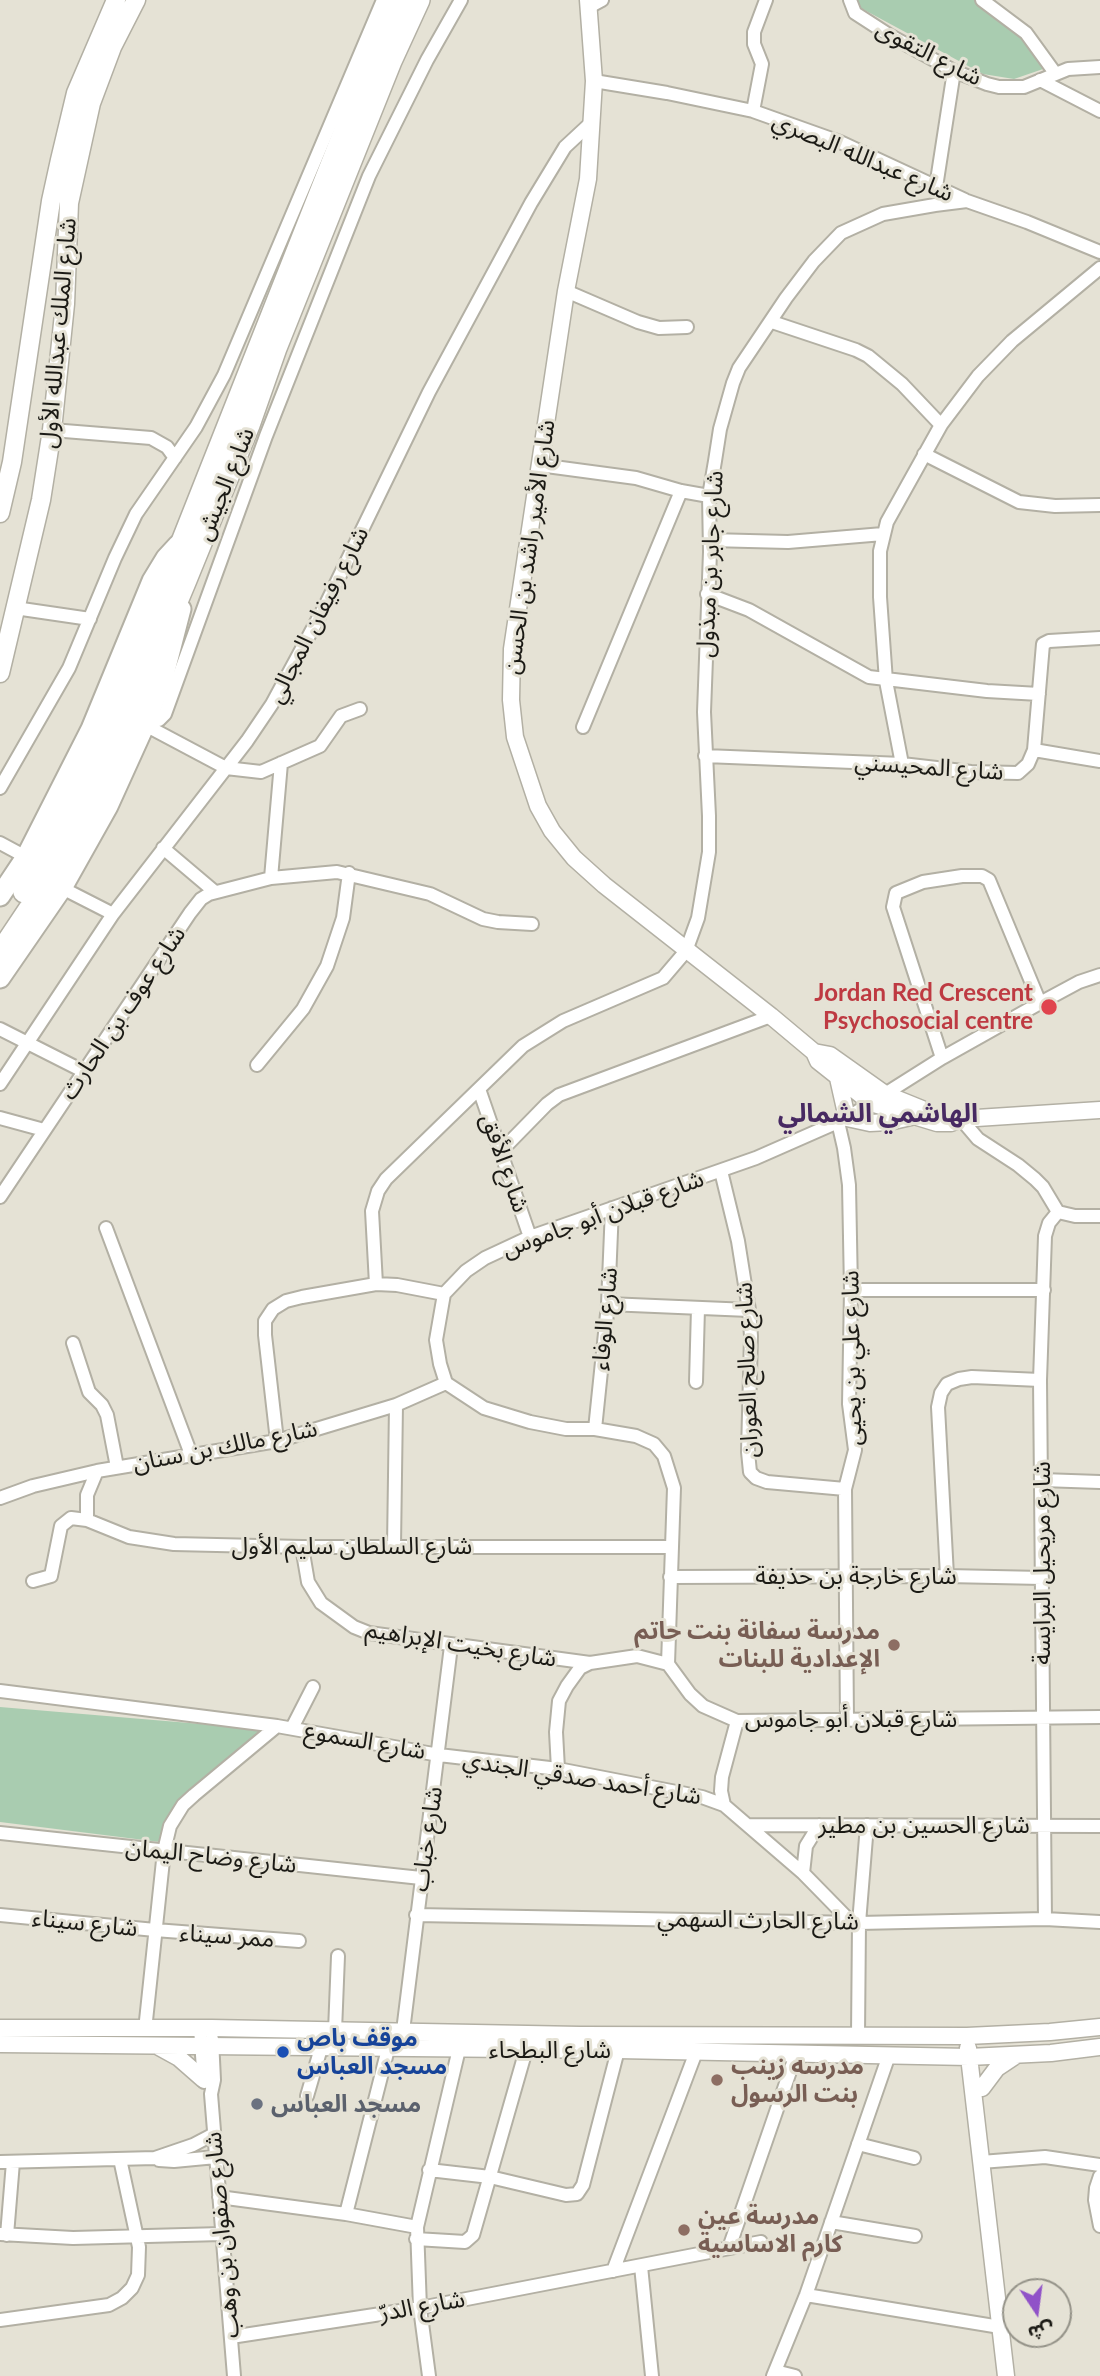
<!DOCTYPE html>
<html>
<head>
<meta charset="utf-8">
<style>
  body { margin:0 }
  #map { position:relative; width:1100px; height:2376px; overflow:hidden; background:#e5e2d5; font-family:Lato,"Noto Sans Arabic",sans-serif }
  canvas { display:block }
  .north { position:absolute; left:1002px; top:2278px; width:70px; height:70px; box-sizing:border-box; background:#e5e2d5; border:2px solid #949288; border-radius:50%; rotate:167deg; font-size:19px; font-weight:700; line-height:28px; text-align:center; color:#1b1a15 }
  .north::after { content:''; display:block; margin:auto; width:24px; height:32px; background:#9052c8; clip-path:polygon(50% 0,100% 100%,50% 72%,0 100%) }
</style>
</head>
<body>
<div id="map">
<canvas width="1100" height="2376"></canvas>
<div class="north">ش</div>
</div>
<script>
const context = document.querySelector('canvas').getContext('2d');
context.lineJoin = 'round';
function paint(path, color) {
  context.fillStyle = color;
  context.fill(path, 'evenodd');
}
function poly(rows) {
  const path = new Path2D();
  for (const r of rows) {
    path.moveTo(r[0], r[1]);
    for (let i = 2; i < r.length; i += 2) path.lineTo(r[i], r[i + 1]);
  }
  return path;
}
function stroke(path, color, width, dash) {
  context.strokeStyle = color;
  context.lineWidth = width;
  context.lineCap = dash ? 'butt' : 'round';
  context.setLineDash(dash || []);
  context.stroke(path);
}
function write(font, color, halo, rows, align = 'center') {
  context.font = font + ' Lato,"Noto Sans Arabic",sans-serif';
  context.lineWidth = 6;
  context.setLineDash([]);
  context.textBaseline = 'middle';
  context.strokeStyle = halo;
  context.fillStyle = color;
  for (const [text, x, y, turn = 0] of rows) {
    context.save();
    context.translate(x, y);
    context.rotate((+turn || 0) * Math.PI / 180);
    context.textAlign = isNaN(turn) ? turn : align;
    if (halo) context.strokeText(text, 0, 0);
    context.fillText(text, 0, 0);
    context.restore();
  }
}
paint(poly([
  [855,0,986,0,1020,23,1046,68,1014,79,983,74,857,6],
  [0,1707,272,1730,198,1785,160,1842,0,1822]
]), '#a9ccb0');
const minor = poly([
  [850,0,855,13,889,35,954,71,987,84,999,87,1024,87,1068,69,1100,67],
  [982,0,1026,33,1055,73],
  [589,7,602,0],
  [1040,80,1100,111],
  [594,81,667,93,753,111,840,142,965,200],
  [753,111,762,64,754,44,754,32,766,0],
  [936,187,954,71],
  [566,291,638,322,659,328,687,327],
  [772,322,856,350,868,356,902,384,941,425],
  [52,430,151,438,167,447,175,458],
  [924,454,1019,502,1055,506,1100,505],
  [539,465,636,478,681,491,709,496],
  [710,540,788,542,883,534],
  [707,594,749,610,869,677,987,691,1039,694],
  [15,608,90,619],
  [147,720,159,720,165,714,266,436,369,176,427,60,461,0],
  [145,725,226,768,261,772,320,746,341,716,360,709],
  [583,727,681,491],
  [1034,750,1100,761],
  [705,756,902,764,971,772,1018,773,1028,764,1034,750,1043,644,1049,641,1100,638],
  [902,764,886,681,880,597,880,551,887,522,941,425,978,376,1012,341,1100,268],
  [0,788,69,668,115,558,136,514,196,427,224,375,383,0],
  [0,843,26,857],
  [163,848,215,892],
  [271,878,281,763],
  [62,888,113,914],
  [1100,975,1079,982,1040,1003,942,1058,847,1118,756,1158,530,1237,485,1258,466,1271,444,1294,436,1340,440,1364,446,1383,484,1408,530,1422,566,1429,595,1429,636,1436,654,1444,664,1456,674,1488,668,1664,690,1694,703,1706,737,1721,1100,1717],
  [0,1029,83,1071],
  [942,1058,893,907,896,893,923,882,962,876,982,876,989,880,1040,1003],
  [257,1065,303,1009,327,966,343,918,349,873],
  [0,1084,113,914,247,741,272,704,326,604,429,392,531,203,565,147,593,121],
  [479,1089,530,1237],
  [0,1118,44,1130],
  [961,1119,978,1139,1018,1165,1035,1179,1043,1187,1058,1212,1075,1216,1100,1216],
  [838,1122,844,1148,849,1185,851,1290,849,1404,855,1450,845,1489,847,1720],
  [502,1150,547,1104,559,1095,771,1016],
  [721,1171,738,1241,749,1310,751,1336,748,1452,750,1472,756,1478,767,1482,845,1489],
  [0,1197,190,913,201,899,209,894,271,878,337,872,430,894,483,919,498,922,532,924],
  [106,1228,192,1457],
  [376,1284,372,1211,378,1191,386,1179,523,1046,563,1021,663,978,686,951,698,918,709,852,709,816,704,712,710,552,709,496,715,461,720,429,733,383,739,368,786,298,814,261,841,233,883,214,935,205,967,201,1027,222,1100,252],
  [851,1290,1044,1290],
  [608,1304,749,1310],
  [73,1343,89,1392,102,1405,107,1415,117,1467],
  [696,1382,698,1308],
  [595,1429,608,1304,612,1208],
  [277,1441,265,1335,265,1321,273,1309,286,1301,302,1297,376,1284,397,1285,444,1294],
  [1042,1480,1100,1482],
  [0,1498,33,1486,97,1471,277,1441,396,1405,446,1383],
  [87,1520,87,1495,97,1471],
  [394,1546,396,1405],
  [302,1547,308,1582,321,1603,354,1627,369,1633,590,1663,637,1656,668,1664],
  [947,1576,938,1407,941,1393,947,1384,959,1379,972,1377,1040,1380],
  [670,1577,947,1576,1042,1578],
  [33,1581,51,1576,61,1526,71,1518,87,1520,129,1537,174,1544,302,1547,672,1547],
  [0,1691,277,1726,439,1755,558,1769,702,1797,724,1805],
  [737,1721,722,1777,721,1791,724,1805,803,1873,852,1923],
  [292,1728,313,1687],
  [558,1769,556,1732,559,1701,567,1686,580,1668,590,1663],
  [749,1825,1100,1826],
  [0,1833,421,1878],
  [803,1873,806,1846,819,1825],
  [0,1915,155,1930,299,1941],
  [416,1915,859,1923,1045,1919,1100,1922],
  [1045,1919,1040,1380,1045,1236,1049,1223,1058,1212],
  [200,2028,204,2082],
  [145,2030,164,1851,170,1826,183,1805,194,1795,277,1726],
  [335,2031,338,1956],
  [403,2031,451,1646],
  [858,2035,859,1923,867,1825],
  [212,2039,214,2080,211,2094,234,2376],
  [307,2096,321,2048],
  [858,2144,914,2158],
  [159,2160,174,2161,216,2157],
  [0,2162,155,2158,193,2145,214,2134],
  [981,2162,1045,2157,1100,2165],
  [429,2170,490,2177,566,2195,577,2194,583,2185,618,2050],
  [1100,2176,1096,2188,1095,2200,1100,2226],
  [219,2197,346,2214,417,2227],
  [346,2214,388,2049],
  [831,2222,915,2236],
  [0,2234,73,2238,222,2234],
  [7,2235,13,2162],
  [416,2239,465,2242,473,2235,526,2050],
  [729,2248,796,2054],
  [641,2266,652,2376],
  [613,2271,696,2052],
  [806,2295,1000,2327],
  [0,2320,109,2305,122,2298,132,2288,138,2275,139,2247,120,2159],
  [231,2337,420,2308,761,2242],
  [775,2371,795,2376],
  [429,2376,420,2308,417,2227,459,2049],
  [773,2376,806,2295,889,2055]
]);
const tertiary = poly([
  [588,0,594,81,588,179,566,291,512,649,511,700,515,737,538,806,552,831,574,858,604,885,771,1016,814,1052,818,1061,871,1103,937,1123,951,1123,961,1119,1100,1110],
  [814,1052,830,1055,885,1094,922,1109],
  [838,1078,847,1118,870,1123,889,1122,911,1117],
  [0,2028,212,2028,580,2035,967,2036,1050,2032,1100,2027],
  [0,2044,618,2050,969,2057,1051,2053,1100,2047],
  [159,2047,179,2058,203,2079],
  [968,2048,1006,2376],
  [982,2088,997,2068,1015,2056]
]);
const secondary = poly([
  [0,513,12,462,51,201,60,160,76,93,116,0],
  [0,673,41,500,52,430,65,304,69,203,91,103,112,47,136,0]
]);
const primary = poly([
  [0,896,26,857,91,729,152,581,166,558,178,545],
  [0,978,62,888,108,806,147,720,165,671,181,609]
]);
const trunk = poly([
  [24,892,66,819,96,759,377,49,400,0],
  [0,953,58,866,100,786,186,580,249,425,276,348,391,61,419,0]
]);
stroke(minor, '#b3b0a4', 16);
stroke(tertiary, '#b3b0a4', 19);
stroke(secondary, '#b3b0a4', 21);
stroke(primary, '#b3b0a4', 23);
stroke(trunk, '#b3b0a4', 24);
stroke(minor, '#fff', 12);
stroke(tertiary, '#fff', 16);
stroke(secondary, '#fff', 18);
stroke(primary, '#fff', 19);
stroke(trunk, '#fff', 21);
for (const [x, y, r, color] of [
  [1049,1007,9,"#e0444e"],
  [894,1645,7,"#8d6e63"],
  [283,2052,7,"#1a4fb4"],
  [717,2080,7,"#8d6e63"],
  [257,2104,7,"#6b7280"],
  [684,2230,7,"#8d6e63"]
]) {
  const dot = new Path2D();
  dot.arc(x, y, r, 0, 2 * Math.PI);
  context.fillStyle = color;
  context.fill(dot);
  stroke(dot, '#e5e2d5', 2.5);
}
write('24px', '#1b1a15', '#e5e2d5', [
  ["شارع التقوى",929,53,27],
  ["شارع عبدالله البصري",863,157,23],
  ["شارع الملك عبدالله الأول",58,333,-85],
  ["شارع الجيش",225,484,-68],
  ["شارع الأمير راشد بن الحسن",529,547,-82],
  ["شارع جابر بن مبذول",710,564,-87],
  ["شارع رفيفان المجالي",318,615,-63],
  ["شارع المحيسني",929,767,4],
  ["شارع عوف بن الحارث",123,1013,-56],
  ["شارع الأفق",505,1163,71],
  ["شارع قبلان أبو جاموس",603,1214,-20],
  ["شارع الوفاء",605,1319,-85],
  ["شارع علي بن يحيى",852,1358,-91],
  ["شارع صالح العوران",747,1370,-92],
  ["شارع مالك بن سنان",225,1446,-11],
  ["شارع السلطان سليم الأول",352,1546],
  ["شارع مريحيل البرايسة",1042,1563,-90],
  ["شارع خارجة بن حذيفة",856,1576],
  ["شارع بخيت الإبراهيم",461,1644,9],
  ["شارع قبلان أبو جاموس",851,1719],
  ["شارع السموع",365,1741,10],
  ["شارع أحمد صدقي الجندي",582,1778,9],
  ["شارع الحسين بن مطير",924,1825],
  ["شارع خباب",427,1839,-82],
  ["شارع وضاح اليمان",211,1856,6],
  ["شارع الحارث السهمي",758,1920,1],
  ["شارع سيناء",85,1923,6],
  ["ممر سيناء",227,1936,4],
  ["شارع البطحاء",550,2050],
  ["شارع صفوان بن وهب",222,2235,-95],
  ["شارع الدرّ",422,2306,-10]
]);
write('bold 24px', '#be3a42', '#e5e2d5', [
  ["Jordan Red Crescent",1033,993],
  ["Psychosocial centre",1033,1021]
], 'right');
write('bold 24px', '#785e54', '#e5e2d5', [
  ["مدرسة سفانة بنت حاتم",880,1631,"right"],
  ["الإعدادية للبنات",880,1659,"right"],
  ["مدرسه زينب",731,2066],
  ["بنت الرسول",731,2094],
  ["مدرسة عين",698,2216],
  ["كارم الاساسية",698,2244]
], 'left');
write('bold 24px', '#164399', '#e5e2d5', [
  ["موقف باص",297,2038],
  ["مسجد العباس",297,2066]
], 'left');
write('bold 24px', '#5b616d', '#e5e2d5', [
  ["مسجد العباس",271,2104]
], 'left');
write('bold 26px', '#472962', '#e5e2d5', [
  ["الهاشمي الشمالي",878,1114]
]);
</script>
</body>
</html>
